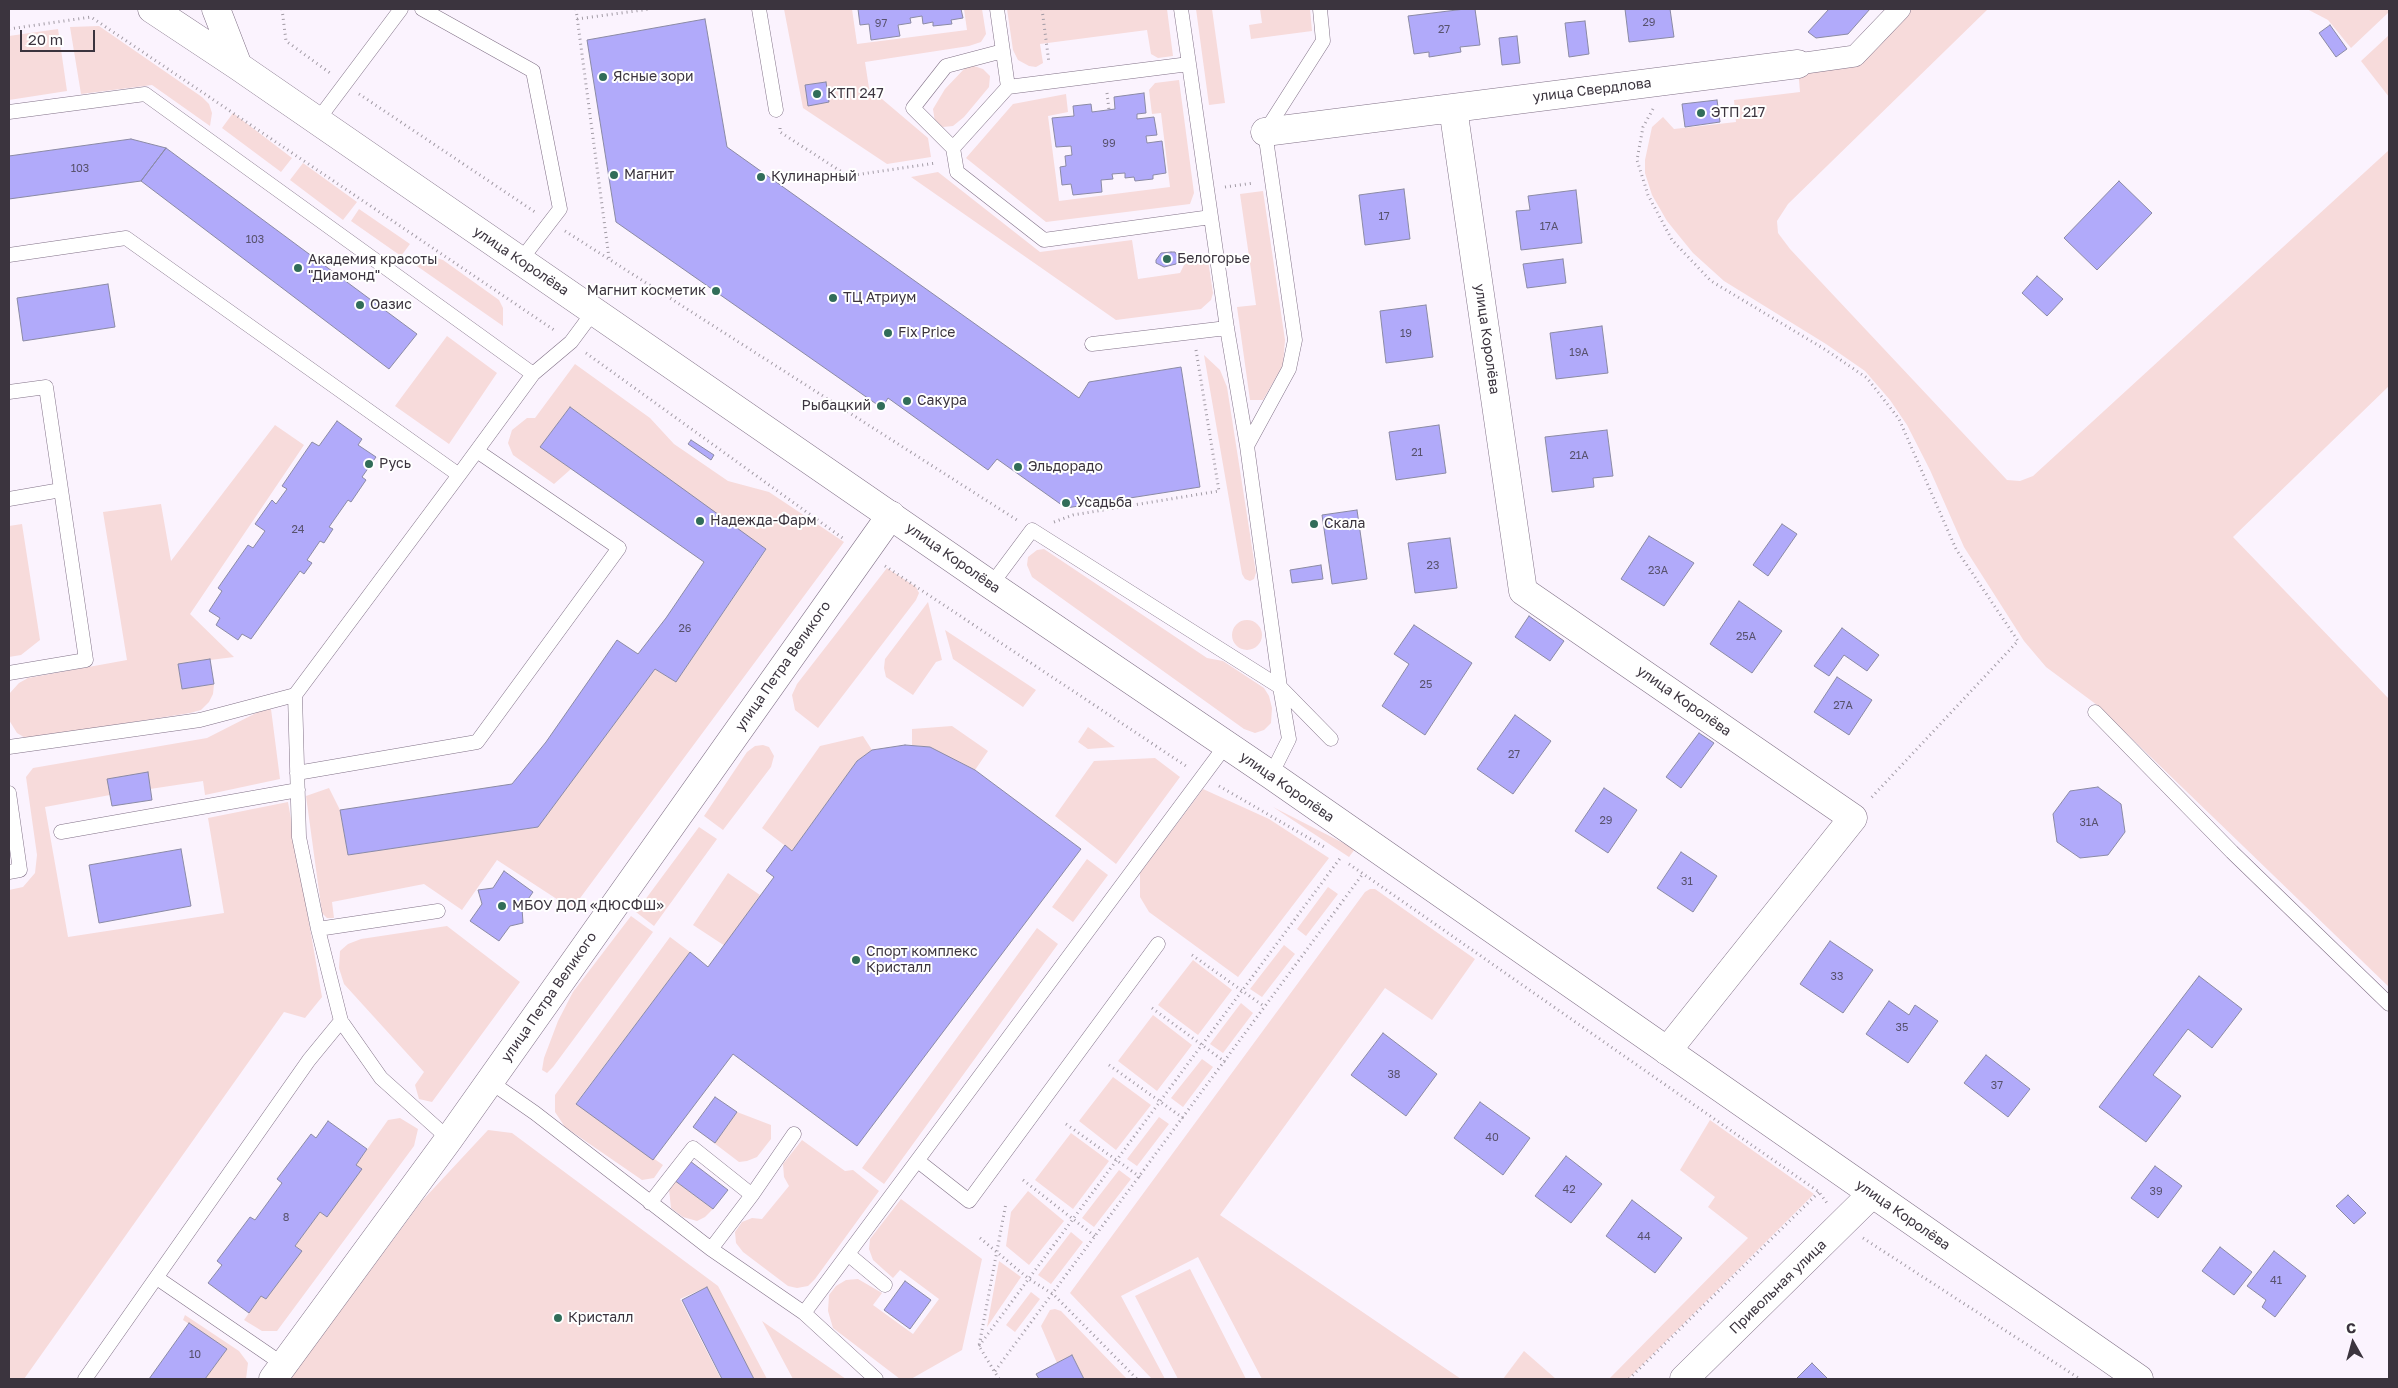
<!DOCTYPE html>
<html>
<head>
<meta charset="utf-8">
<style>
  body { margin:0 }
  #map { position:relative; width:2398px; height:1388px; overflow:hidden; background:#fbf3fe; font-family:"Golos Text",sans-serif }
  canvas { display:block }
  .frame { position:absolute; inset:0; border:10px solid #3b343e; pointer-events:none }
  .north { position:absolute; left:2328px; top:1318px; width:50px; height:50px; -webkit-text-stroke:4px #fff; paint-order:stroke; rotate:353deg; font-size:14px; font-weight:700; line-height:20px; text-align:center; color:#3b343e }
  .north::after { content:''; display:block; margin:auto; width:18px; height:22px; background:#3b343e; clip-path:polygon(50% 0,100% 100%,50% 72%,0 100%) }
  .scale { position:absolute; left:20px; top:30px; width:75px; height:22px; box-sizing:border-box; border:2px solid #3b343e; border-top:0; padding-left:6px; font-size:15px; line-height:18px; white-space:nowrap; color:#3b343e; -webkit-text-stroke:4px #fff; paint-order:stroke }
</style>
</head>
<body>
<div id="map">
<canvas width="2398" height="1388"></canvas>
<div class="frame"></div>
<div class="north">С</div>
<div class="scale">20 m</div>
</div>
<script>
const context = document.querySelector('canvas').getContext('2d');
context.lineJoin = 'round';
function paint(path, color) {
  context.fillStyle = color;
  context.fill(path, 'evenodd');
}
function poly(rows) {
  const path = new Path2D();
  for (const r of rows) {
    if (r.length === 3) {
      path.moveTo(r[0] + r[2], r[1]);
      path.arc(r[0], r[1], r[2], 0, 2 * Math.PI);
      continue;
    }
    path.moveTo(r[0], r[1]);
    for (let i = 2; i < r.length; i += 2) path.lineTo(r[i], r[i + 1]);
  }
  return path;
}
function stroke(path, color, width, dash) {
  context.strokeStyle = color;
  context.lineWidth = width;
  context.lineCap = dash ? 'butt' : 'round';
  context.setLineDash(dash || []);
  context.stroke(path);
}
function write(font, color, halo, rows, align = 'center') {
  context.font = font + ' "Golos Text",sans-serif';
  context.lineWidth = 4;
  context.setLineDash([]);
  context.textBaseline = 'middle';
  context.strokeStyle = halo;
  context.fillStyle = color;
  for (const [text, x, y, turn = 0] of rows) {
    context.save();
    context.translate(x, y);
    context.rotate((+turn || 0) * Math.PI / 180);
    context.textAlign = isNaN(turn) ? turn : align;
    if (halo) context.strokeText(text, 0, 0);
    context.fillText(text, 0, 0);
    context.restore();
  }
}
paint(poly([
  [784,9,852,9,857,44,967,30,964,9,982,9,986,34,981,42,969,46,865,62,869,88,928,138,931,157,887,164,803,108],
  [1007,9,1167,9,1173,56,1158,58,1151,54,1147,30,1040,44,1043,63,1036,67,1029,66,1018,60,1013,50],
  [1196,9,1212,9,1225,103,1209,105],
  [1260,9,1310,9,1312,31,1251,39,1249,25,1262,23],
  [1906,9,1988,9,1788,204,1777,221,1778,233,1790,249,2007,480,2020,481,2033,476,2389,150,2389,386,2233,537,2389,699,2389,987,2097,705,2046,667,2024,641,1964,547,1930,470,1907,425,1890,400,1865,371,1826,344,1724,281,1693,253,1667,221,1652,195,1645,173,1645,160,1652,127,1663,117,1674,129,1736,122,1734,100,1800,92,1798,68,1857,60],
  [2307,9,2389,9,2389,12,2351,48,2328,20],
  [99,26,202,97,209,104,212,113,210,126,152,85,81,94,70,27],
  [58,29,67,91,9,100,9,36],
  [2389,35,2389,97,2361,61],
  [974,66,983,69,990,76,989,87,964,117,953,126,943,127,935,122,933,109,945,89,965,68],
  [1179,80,1194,193,1190,204,1046,222,966,158,1013,104,1066,94,1068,112,1048,116,1059,201,1170,187,1161,113,1152,114,1149,90,1155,83],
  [233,113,292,158,281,172,222,128],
  [303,163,357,202,343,220,290,180],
  [938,172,1040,252,1132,240,1138,279,1180,273,1185,263,1208,260,1213,293,1211,300,1201,309,1116,320,911,177],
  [1263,191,1285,340,1283,365,1263,400,1250,400,1237,307,1256,305,1240,194],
  [359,209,410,244,401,256,351,221],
  [433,257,443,260,499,300,503,308,503,326,414,264,423,259],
  [447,336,497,373,449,444,395,406],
  [1204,355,1220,370,1227,387,1256,573,1254,579,1250,581,1245,579,1242,574],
  [575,364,650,418,674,444,728,481,769,492,844,542,572,909,497,860,462,910,424,884,332,902,334,918,327,918,322,913,306,796,329,788,340,810,348,855,538,827,655,669,676,682,766,550,570,407,541,446,571,469,554,484,513,455,508,443,512,430,527,418,535,418],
  [275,425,304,445,190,614,234,657,178,664,182,689,214,684,213,694,209,702,201,710,190,713,27,739,17,733,9,720,9,694,19,683,28,678,127,660,103,512,161,504,171,561],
  [22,524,40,640,21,655,9,657,9,526],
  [1044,549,1207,658,1223,661,1264,688,1269,696,1272,708,1271,723,1264,730,1255,733,1244,729,1032,577,1027,565,1028,557,1037,550],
  [887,568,916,587,919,593,916,600,818,728,795,710,792,695,797,684],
  [928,602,942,660,936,662,913,695,886,677,884,668,885,659],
  [1247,635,15],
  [945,630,1036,690,1023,707,953,659],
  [271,709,280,779,205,795,203,781,150,789,148,773,108,779,110,795,45,807,68,937,224,913,208,818,288,802,322,997,305,1018,284,1012,24,1379,9,1379,9,890,23,887,35,873,37,855,26,777,33,768,207,738,258,712],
  [952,726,988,751,975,770,930,747,912,745,912,729],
  [1088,727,1115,747,1088,749,1078,742],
  [863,736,872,750,857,761,792,851,762,828,820,746],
  [763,745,769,747,774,756,771,767,723,830,704,816,747,752,755,746],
  [1155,758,1180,777,1116,864,1055,816,1094,761],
  [1203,789,1269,819,1329,858,1238,977,1149,912,1140,897,1140,873],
  [1273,807,1355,849,1349,857],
  [699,827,717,839,654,926,636,912],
  [1087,859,1108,875,1073,922,1052,907],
  [728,873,760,895,725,946,693,925],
  [1328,887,1338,894,1306,936,1297,929],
  [1370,889,1375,889,1475,959,1432,1020,1385,988,1220,1215,1461,1379,1262,1379,1198,1257,1121,1296,1165,1379,1152,1379,1070,1293,1365,892],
  [631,916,653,932,553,1067,547,1073,542,1070,544,1058,558,1021,573,992],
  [447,926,520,982,432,1102,419,1099,415,1085,424,1072,344,984,339,968,340,951,348,944,361,939],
  [1037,928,1058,944,884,1184,862,1168],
  [670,937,690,952,576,1103,663,1165,654,1178,642,1180,565,1127,555,1112,555,1095],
  [1284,945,1295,954,1262,997,1250,989],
  [1193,960,1232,990,1198,1035,1158,1005],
  [1241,1003,1253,1013,1223,1053,1210,1044],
  [1153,1015,1192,1045,1157,1091,1118,1061],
  [1202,1059,1213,1067,1183,1107,1171,1098],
  [1113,1077,1151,1105,1116,1150,1079,1121],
  [737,1112,771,1125,771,1139,757,1157,747,1161,739,1162,693,1127,715,1143],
  [1159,1117,1169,1124,1137,1166,1127,1159],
  [400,1118,418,1129,414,1146,277,1331,262,1331,244,1320,261,1296,266,1299,301,1251,295,1246,320,1212,327,1217,356,1165,388,1120],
  [1710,1120,1814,1194,1628,1379,1609,1379,1748,1238,1708,1207,1715,1197,1680,1170],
  [488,1130,512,1133,718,1286,767,1379,754,1379,707,1287,680,1299,721,1379,290,1379,421,1202],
  [1071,1133,1109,1161,1073,1209,1035,1180],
  [802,1140,845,1171,853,1170,879,1191,815,1279,808,1286,797,1288,788,1286,743,1252,736,1243,735,1232,742,1222,752,1218,762,1219,789,1186,784,1177,783,1164],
  [1119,1170,1131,1179,1094,1227,1082,1218],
  [674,1180,713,1209,705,1217,697,1221,683,1217,671,1208,669,1189],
  [1028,1191,1064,1221,1029,1265,1006,1246,1011,1212],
  [901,1199,982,1259,962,1350,911,1379,900,1379,833,1328,828,1311,829,1295,836,1286,846,1280,858,1279,882,1293,873,1305,913,1334,939,1299,900,1270,893,1278,873,1260,869,1249,870,1239],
  [1071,1232,1083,1242,1051,1284,1038,1275],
  [999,1261,1021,1277,987,1327],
  [1190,1269,1246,1379,1178,1379,1135,1296],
  [1031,1292,1040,1299,1015,1332,1006,1325],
  [1055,1309,1061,1311,1127,1379,1084,1379,1072,1355,1057,1363,1041,1326,1050,1310],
  [185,1315,239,1351,248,1363,246,1379,205,1379,227,1349,183,1320],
  [762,1321,846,1379,793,1379],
  [1524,1351,1556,1379,1503,1379]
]), '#f7dbdb');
const building = poly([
  [858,9,961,9,963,18,951,20,952,24,933,26,933,22,923,24,922,16,910,18,911,23,898,25,900,36,871,40,869,24,860,25,858,9],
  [1465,9,1475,9,1480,45,1460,47,1461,52,1429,57,1429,52,1414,54,1408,16,1465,9],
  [1625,9,1670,9,1674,37,1629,42,1625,9],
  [1829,9,1870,9,1848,34,1816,38,1808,32,1829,9],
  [705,19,727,147,1079,398,1089,382,1181,367,1200,487,1066,508,997,459,988,470,888,398,882,408,616,222,587,40,705,19],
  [1585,21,1589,54,1569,57,1565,23,1585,21],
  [2330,25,2347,49,2336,57,2319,33,2330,25],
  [1517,36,1520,63,1502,65,1499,38,1517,36],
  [826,82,829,102,808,106,805,85,826,82],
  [1144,93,1146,113,1137,114,1137,119,1154,117,1157,135,1146,136,1147,143,1162,141,1166,173,1153,175,1153,179,1135,181,1134,177,1125,178,1125,173,1112,174,1113,179,1101,180,1102,192,1073,195,1071,184,1062,185,1060,167,1066,166,1065,156,1072,155,1071,146,1056,147,1052,118,1074,116,1073,106,1091,104,1092,112,1115,109,1114,97,1144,93],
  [1717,100,1720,122,1685,127,1682,104,1717,100],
  [131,139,166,148,141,181,9,199,9,156,131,139],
  [166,148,417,334,389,369,141,181,166,148],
  [2119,181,2152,213,2097,270,2064,238,2119,181],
  [1404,189,1410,239,1365,245,1359,195,1404,189],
  [1576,190,1582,243,1521,250,1516,211,1530,210,1528,196,1576,190],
  [1171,252,1175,252,1179,259,1176,264,1164,267,1156,263,1156,260,1161,253,1171,252],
  [1563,259,1566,283,1527,288,1523,264,1563,259],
  [2037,276,2063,299,2047,316,2022,293,2037,276],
  [108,284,115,327,23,341,17,298,108,284],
  [1426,305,1433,357,1386,363,1380,311,1426,305],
  [1602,326,1608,373,1556,379,1550,333,1602,326],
  [570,407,766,549,676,682,655,669,538,827,348,855,340,810,512,784,546,742,617,640,638,654,666,618,704,562,540,447,570,407],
  [337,421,362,439,358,445,376,457,362,477,366,480,351,502,348,500,329,527,333,529,324,543,320,541,307,560,312,563,304,574,300,571,251,639,242,634,238,640,216,625,220,618,209,611,222,591,218,588,248,545,253,548,265,531,255,524,272,500,276,504,287,489,282,486,312,442,319,446,337,421],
  [1439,425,1446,473,1396,480,1389,432,1439,425],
  [1607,430,1613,476,1593,478,1594,487,1552,492,1545,437,1607,430],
  [691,440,714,455,711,460,688,444,691,440],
  [1357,510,1367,579,1332,584,1322,515,1357,510],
  [1782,524,1797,534,1768,576,1753,565,1782,524],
  [1649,536,1694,563,1664,606,1621,579,1649,536],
  [1450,538,1457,588,1415,593,1408,543,1450,538],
  [1321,565,1323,579,1292,583,1290,570,1321,565],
  [1739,601,1782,631,1752,673,1710,644,1739,601],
  [1529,616,1564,641,1550,661,1515,637,1529,616],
  [1414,625,1472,663,1425,735,1382,706,1409,664,1394,654,1414,625],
  [1842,628,1879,655,1867,671,1844,655,1829,676,1814,666,1842,628],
  [210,659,214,684,182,689,178,664,210,659],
  [1837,677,1872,700,1849,735,1814,712,1837,677],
  [1515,715,1551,741,1513,794,1477,769,1515,715],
  [1699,733,1714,743,1681,788,1666,777,1699,733],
  [905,745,930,747,975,770,1081,849,857,1146,733,1054,653,1160,576,1104,690,952,708,967,774,877,766,871,785,845,792,851,857,761,872,750,905,745],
  [148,772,152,800,112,806,107,779,148,772],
  [2098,787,2121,804,2125,832,2108,855,2080,858,2057,842,2053,814,2070,791,2098,787],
  [1604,788,1637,810,1608,853,1575,831,1604,788],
  [181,849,191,906,99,923,89,865,181,849],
  [1681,852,1717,876,1693,912,1657,888,1681,852],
  [504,871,533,892,522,908,523,923,510,926,499,941,470,921,482,904,478,890,493,888,504,871],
  [1830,941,1873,970,1843,1013,1800,984,1830,941],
  [2199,976,2242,1009,2212,1048,2188,1029,2153,1075,2181,1096,2146,1142,2099,1107,2199,976],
  [1889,1001,1909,1015,1915,1005,1938,1021,1908,1063,1866,1034,1889,1001],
  [1383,1033,1437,1074,1406,1116,1351,1075,1383,1033],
  [1986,1055,2030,1089,2008,1117,1964,1083,1986,1055],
  [715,1097,737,1112,715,1143,693,1127,715,1097],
  [1480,1102,1530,1138,1503,1175,1454,1138,1480,1102],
  [328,1121,367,1149,356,1165,362,1169,327,1217,320,1212,295,1246,302,1251,266,1299,261,1296,249,1313,208,1283,222,1265,217,1261,250,1217,255,1220,282,1183,277,1179,311,1134,316,1138,328,1121],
  [1566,1156,1602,1184,1571,1223,1535,1196,1566,1156],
  [690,1161,728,1190,713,1209,674,1180,690,1161],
  [2155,1166,2182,1186,2158,1218,2131,1198,2155,1166],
  [2348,1195,2366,1213,2354,1224,2336,1206,2348,1195],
  [1632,1200,1682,1238,1655,1273,1606,1236,1632,1200],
  [2220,1247,2252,1272,2234,1295,2202,1271,2220,1247],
  [2274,1251,2306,1276,2275,1317,2262,1307,2266,1300,2247,1286,2274,1251],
  [905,1281,931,1300,910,1329,884,1310,905,1281],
  [707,1287,754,1379,722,1379,682,1300,707,1287],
  [189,1323,227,1349,205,1379,149,1379,189,1323],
  [1072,1355,1084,1379,1039,1379,1036,1374,1072,1355],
  [1812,1363,1828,1379,1796,1379,1812,1363]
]);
paint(building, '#b1aafa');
stroke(building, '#8b8aa4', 1);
const service = poly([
  [422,9,533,71,560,209,520,261],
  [759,9,776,110],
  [997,9,1008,87],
  [1181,9,1189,64,1008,87,953,148,957,172,1044,240,1211,217],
  [1189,64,1227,328,1247,446,1280,687,1289,739,1271,775],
  [9,112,145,94,533,374],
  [317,121,401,9],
  [953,148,913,108,946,66,1003,51],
  [9,255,126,238,459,475,533,374,571,342,594,311],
  [1092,344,1227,328],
  [9,392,46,387,86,660,9,673],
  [1247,446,1289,369,1295,340,1265,132,1323,41,1320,9],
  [9,499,61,490],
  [991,585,1032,530,1280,687,1331,739],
  [2095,712,2232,852,2389,1004],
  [9,747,200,720,295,695],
  [297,773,477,742,619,548,477,451],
  [9,793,20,870,9,872],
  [61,832,298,790],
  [318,929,438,911],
  [489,1081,535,1113,711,1249,804,1313,876,1379],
  [449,1139,381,1078,341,1021,318,929,299,837,295,695,459,475],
  [918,1161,969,1201,1158,944],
  [752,1195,794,1134],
  [650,1203,693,1148,752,1195,711,1249],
  [849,1255,885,1285],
  [157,1278,284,1365],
  [804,1313,1226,745],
  [85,1379,309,1060,341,1021]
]);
const pedestrian = poly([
  [1798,64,1855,56,1900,9]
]);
const minor = poly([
  [1453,108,1523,591,1853,818,1667,1051],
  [1265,132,1798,64],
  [273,1379,449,1139,891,515],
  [1684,1379,1872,1194]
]);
const secondary = poly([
  [152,9,238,66,991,585,1271,775,2139,1379],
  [216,9,238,66]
]);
stroke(service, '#817187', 15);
stroke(pedestrian, '#817187', 22);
stroke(minor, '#817187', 29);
stroke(secondary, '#817187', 29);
stroke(poly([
  [282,9,286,41,330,73],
  [576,9,609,258],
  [1042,9,1049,63],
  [577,19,650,9],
  [9,29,91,17,554,330],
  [1107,93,1109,110],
  [359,94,535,212],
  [1653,109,1643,127,1637,160,1648,195,1672,240,1711,281,1826,350,1867,378,1899,419,1956,549,2018,641,1870,799],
  [780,128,780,132,848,176,936,163],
  [1225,187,1254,183],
  [565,231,1017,520],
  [586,353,844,539],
  [1054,522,1073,515,1219,491,1196,350],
  [885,566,1186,766],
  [1219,786,1326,848],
  [1349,864,1819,1192,1827,1203],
  [1192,955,1265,1007],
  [1152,1008,1225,1062],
  [1109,1065,1183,1118],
  [1066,1124,1140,1177],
  [1023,1180,1096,1237],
  [980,1238,1029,1279,1053,1294,1137,1379],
  [1863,1238,2080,1379],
  [979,1346,1341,857],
  [995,1371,1362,875],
  [999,1379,979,1346,1006,1203],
  [1629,1379,1819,1192]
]), '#a29ba5', 3, [1, 4]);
stroke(service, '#fff', 14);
stroke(pedestrian, '#fff', 21);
stroke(minor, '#fff', 28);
stroke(secondary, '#fff', 28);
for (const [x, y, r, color] of [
  [603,77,5,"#316d59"],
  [817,94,5,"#316d59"],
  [1701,113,5,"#316d59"],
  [614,175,5,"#316d59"],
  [761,177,5,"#316d59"],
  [1167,259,5,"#316d59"],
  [298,268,5,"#316d59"],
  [716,291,5,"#316d59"],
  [833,298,5,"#316d59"],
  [360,305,5,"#316d59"],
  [888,333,5,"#316d59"],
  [907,401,5,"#316d59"],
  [881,406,5,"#316d59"],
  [369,464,5,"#316d59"],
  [1018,467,5,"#316d59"],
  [1066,503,5,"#316d59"],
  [700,521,5,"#316d59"],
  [1314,524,5,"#316d59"],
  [502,906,5,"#316d59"],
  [856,960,5,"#316d59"],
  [558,1318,5,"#316d59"]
]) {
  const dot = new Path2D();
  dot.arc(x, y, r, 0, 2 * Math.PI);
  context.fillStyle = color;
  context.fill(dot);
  stroke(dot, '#fff', 2);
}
write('11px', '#58526d', null, [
  ["29",1649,23],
  ["97",881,24],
  ["27",1444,30],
  ["99",1109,144],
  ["103",80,169],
  ["17",1384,217],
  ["17А",1549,227],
  ["103",255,240],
  ["19",1406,334],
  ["19А",1579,353],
  ["21",1417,453],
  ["21А",1579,456],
  ["24",298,530],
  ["23",1433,566],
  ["23А",1658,571],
  ["26",685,629],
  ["25А",1746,637],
  ["25",1426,685],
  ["27А",1843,706],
  ["27",1514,755],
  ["29",1606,821],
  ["31А",2089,823],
  ["31",1687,882],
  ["33",1837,977],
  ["35",1902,1028],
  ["38",1394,1075],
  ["37",1997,1086],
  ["40",1492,1138],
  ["42",1569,1190],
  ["39",2156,1192],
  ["8",286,1218],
  ["44",1644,1237],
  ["41",2276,1281],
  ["10",195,1355]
]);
write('14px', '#3b343e', '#fff', [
  ["Ясные зори",613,77],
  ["КТП 247",827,94],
  ["ЭТП 217",1711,113],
  ["Магнит",624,175],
  ["Кулинарный",771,177],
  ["Белогорье",1177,259],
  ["Академия красоты",308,260],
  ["\"Диамонд\"",308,276],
  ["Магнит косметик",706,291,"right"],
  ["ТЦ Атриум",843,298],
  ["Оазис",370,305],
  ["Fix Price",898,333],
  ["Сакура",917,401],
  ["Рыбацкий",871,406,"right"],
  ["Русь",379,464],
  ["Эльдорадо",1028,467],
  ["Усадьба",1076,503],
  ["Надежда-Фарм",710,521],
  ["Скала",1324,524],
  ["МБОУ ДОД «ДЮСФШ»",512,906],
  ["Спорт комплекс",866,952],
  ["Кристалл",866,968],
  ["Кристалл",568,1318]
], 'left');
write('14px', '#3b343e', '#fff', [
  ["улица Свердлова",1592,90,-7],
  ["улица Королёва",521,261,34],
  ["улица Королёва",1487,339,82],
  ["улица Королёва",953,558,35],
  ["улица Петра Великого",783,666,-55],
  ["улица Королёва",1684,701,35],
  ["улица Королёва",1287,787,35],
  ["улица Петра Великого",549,997,-55],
  ["улица Королёва",1903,1215,35],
  ["Привольная улица",1778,1287,-44]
]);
</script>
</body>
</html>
